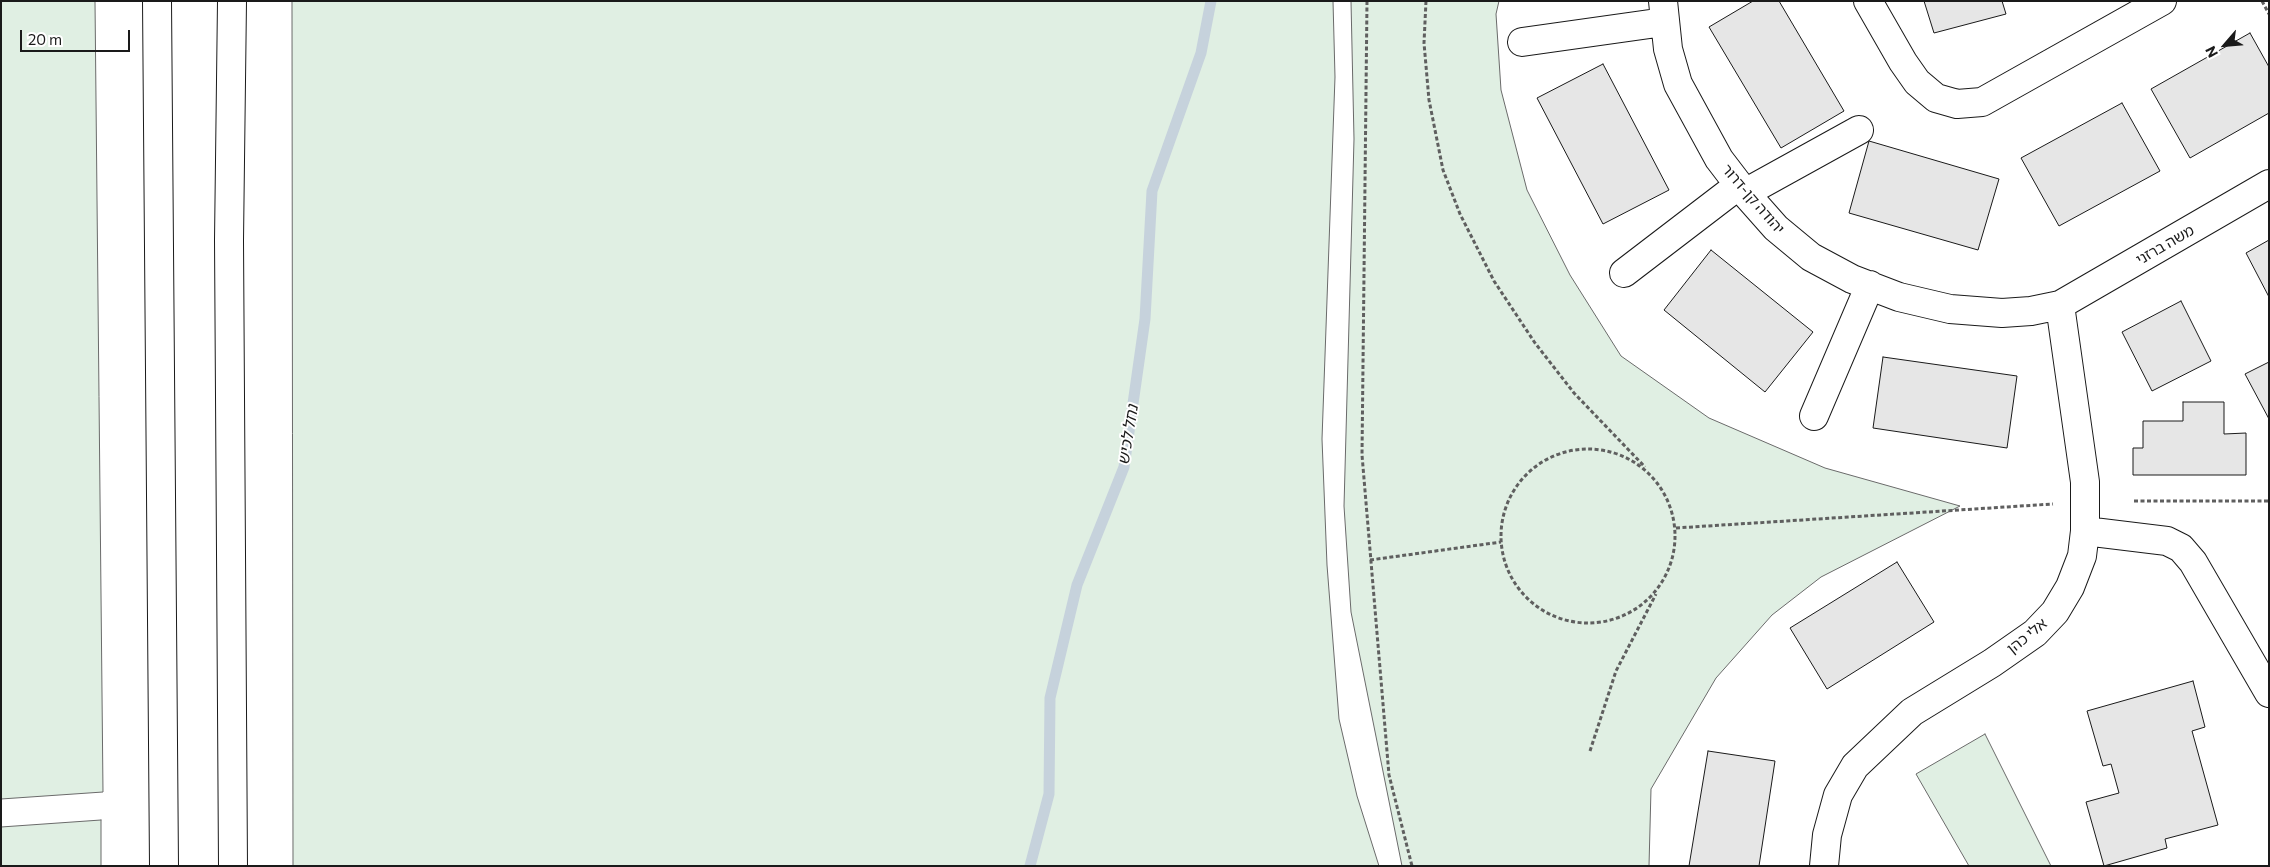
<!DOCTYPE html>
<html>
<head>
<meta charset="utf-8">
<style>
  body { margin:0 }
  #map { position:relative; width:2270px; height:867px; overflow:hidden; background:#fff; font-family:Commissioner,sans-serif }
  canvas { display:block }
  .frame { position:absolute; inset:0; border:2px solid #1a1a1a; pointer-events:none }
  .north { position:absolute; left:2200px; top:20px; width:50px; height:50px; -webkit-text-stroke:4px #fff; paint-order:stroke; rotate:243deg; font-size:14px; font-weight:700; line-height:20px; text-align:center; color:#1a1a1a }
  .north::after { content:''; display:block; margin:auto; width:18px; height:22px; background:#1a1a1a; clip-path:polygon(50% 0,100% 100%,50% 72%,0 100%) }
  .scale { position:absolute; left:20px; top:30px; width:110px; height:22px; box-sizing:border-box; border:2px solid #1a1a1a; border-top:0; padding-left:6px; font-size:15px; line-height:18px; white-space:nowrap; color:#1a1a1a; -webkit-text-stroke:4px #fff; paint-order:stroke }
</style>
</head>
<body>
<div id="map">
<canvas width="2270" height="867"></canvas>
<div class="frame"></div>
<div class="north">N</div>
<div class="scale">20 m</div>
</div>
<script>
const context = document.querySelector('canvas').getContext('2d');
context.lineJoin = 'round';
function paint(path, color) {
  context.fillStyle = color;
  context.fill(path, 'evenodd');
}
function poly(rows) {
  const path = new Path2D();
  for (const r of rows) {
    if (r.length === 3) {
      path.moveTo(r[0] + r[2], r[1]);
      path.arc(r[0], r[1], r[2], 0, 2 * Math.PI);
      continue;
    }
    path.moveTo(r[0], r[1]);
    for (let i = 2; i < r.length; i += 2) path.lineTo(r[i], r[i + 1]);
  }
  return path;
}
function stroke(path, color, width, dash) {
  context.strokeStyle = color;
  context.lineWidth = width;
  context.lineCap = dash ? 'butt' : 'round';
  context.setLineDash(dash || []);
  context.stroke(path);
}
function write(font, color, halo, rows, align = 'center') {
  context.font = font + ' Commissioner,"Noto Sans Hebrew",sans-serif';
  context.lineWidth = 4;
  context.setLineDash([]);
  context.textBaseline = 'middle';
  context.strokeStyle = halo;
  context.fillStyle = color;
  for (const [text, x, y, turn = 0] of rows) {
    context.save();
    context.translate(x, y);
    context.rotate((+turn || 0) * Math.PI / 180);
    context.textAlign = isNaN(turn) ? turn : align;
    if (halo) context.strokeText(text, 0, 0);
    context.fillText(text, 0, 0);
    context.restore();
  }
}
const green = poly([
  [1,1,95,1,103,792,1,799,1,1],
  [292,1,1333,1,1335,77,1322,439,1327,565,1339,719,1357,796,1379,866,293,866,292,1],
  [1351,1,1499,1,1496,14,1501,90,1527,190,1570,275,1621,356,1709,418,1825,468,1960,506,1821,577,1772,615,1716,678,1651,789,1649,866,1402,866,1351,612,1344,506,1354,139,1351,1],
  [1985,734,2051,866,1969,866,1916,774,1985,734],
  [101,820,101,866,1,866,1,827,101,820]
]);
paint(green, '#e0efe3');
stroke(green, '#6a6a6a', 1);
stroke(poly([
  [1030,866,1049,794,1050,698,1077,585,1124,467,1145,319,1152,191,1201,53,1211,1]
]), '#c6d2dc', 11);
const building = poly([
  [1753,1,1779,1,1844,111,1781,148,1709,27,1753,1],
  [1924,1,2002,1,2006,14,1934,33,1924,1],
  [2250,33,2269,67,2269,113,2190,158,2151,89,2250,33],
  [1603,64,1669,190,1603,224,1537,98,1603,64],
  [2122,103,2160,171,2059,226,2021,158,2122,103],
  [1869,141,1999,179,1978,250,1849,213,1869,141],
  [2269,240,2269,297,2246,253,2269,240],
  [1711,250,1813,332,1765,392,1664,310,1711,250],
  [2181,301,2211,361,2152,391,2122,332,2181,301],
  [1883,357,2017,376,2007,448,1873,428,1883,357],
  [2269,362,2269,419,2245,374,2269,362],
  [2183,402,2224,402,2224,434,2246,433,2246,475,2133,475,2133,448,2143,448,2143,421,2183,421,2183,402],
  [1897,562,1934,622,1827,689,1790,628,1897,562],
  [2193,681,2205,727,2192,731,2218,825,2165,839,2167,848,2104,866,2086,802,2119,793,2111,764,2103,766,2087,711,2193,681],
  [1708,751,1775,761,1759,866,1689,866,1708,751]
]);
paint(building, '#e6e6e6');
stroke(building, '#1a1a1a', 1);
const minor = poly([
  [1663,1,1668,49,1678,84,1719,159,1745,193,1776,228,1811,257,1852,279,1899,297,1950,309,2002,313,2031,311,2060,305,2269,184],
  [1868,1,1903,62,1917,82,1936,98,1957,104,1982,102,2162,1],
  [1522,42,1664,22],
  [1745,193,1859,130],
  [1624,273,1739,185],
  [1814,416,1870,285],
  [2085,531,2167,541,2181,548,2193,562,2269,693],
  [1824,866,1827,835,1838,795,1855,766,1912,712,1992,663,2035,633,2055,612,2070,587,2082,556,2085,531,2085,482,2060,305]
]);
const highway = poly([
  [157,1,164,866],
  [232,1,229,240,233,866]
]);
stroke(minor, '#1a1a1a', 30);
stroke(highway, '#1a1a1a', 30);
stroke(poly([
  [1367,1,1362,455,1389,775,1412,866],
  [1426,1,1424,43,1429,100,1443,170,1460,214,1494,281,1535,343,1574,393,1645,467],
  [2262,1,2269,14],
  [1588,536,87],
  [2134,501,2269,501],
  [1676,528,2053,504],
  [1370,560,1501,542],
  [1590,751,1616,671,1656,594]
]), '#5f5f5f', 3, [4, 2.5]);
stroke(minor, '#fff', 28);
stroke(highway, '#fff', 28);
write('15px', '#1a1a1a', '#fff', [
  ["יהודה קן-דרור",1753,199,49],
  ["משה ברזני",2165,245,-30],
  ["אלי כהן",2027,636,-39]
]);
write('italic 16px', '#1a1a1a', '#fff', [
  ["נחל לכיש",1128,435,-81]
]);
</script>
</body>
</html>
